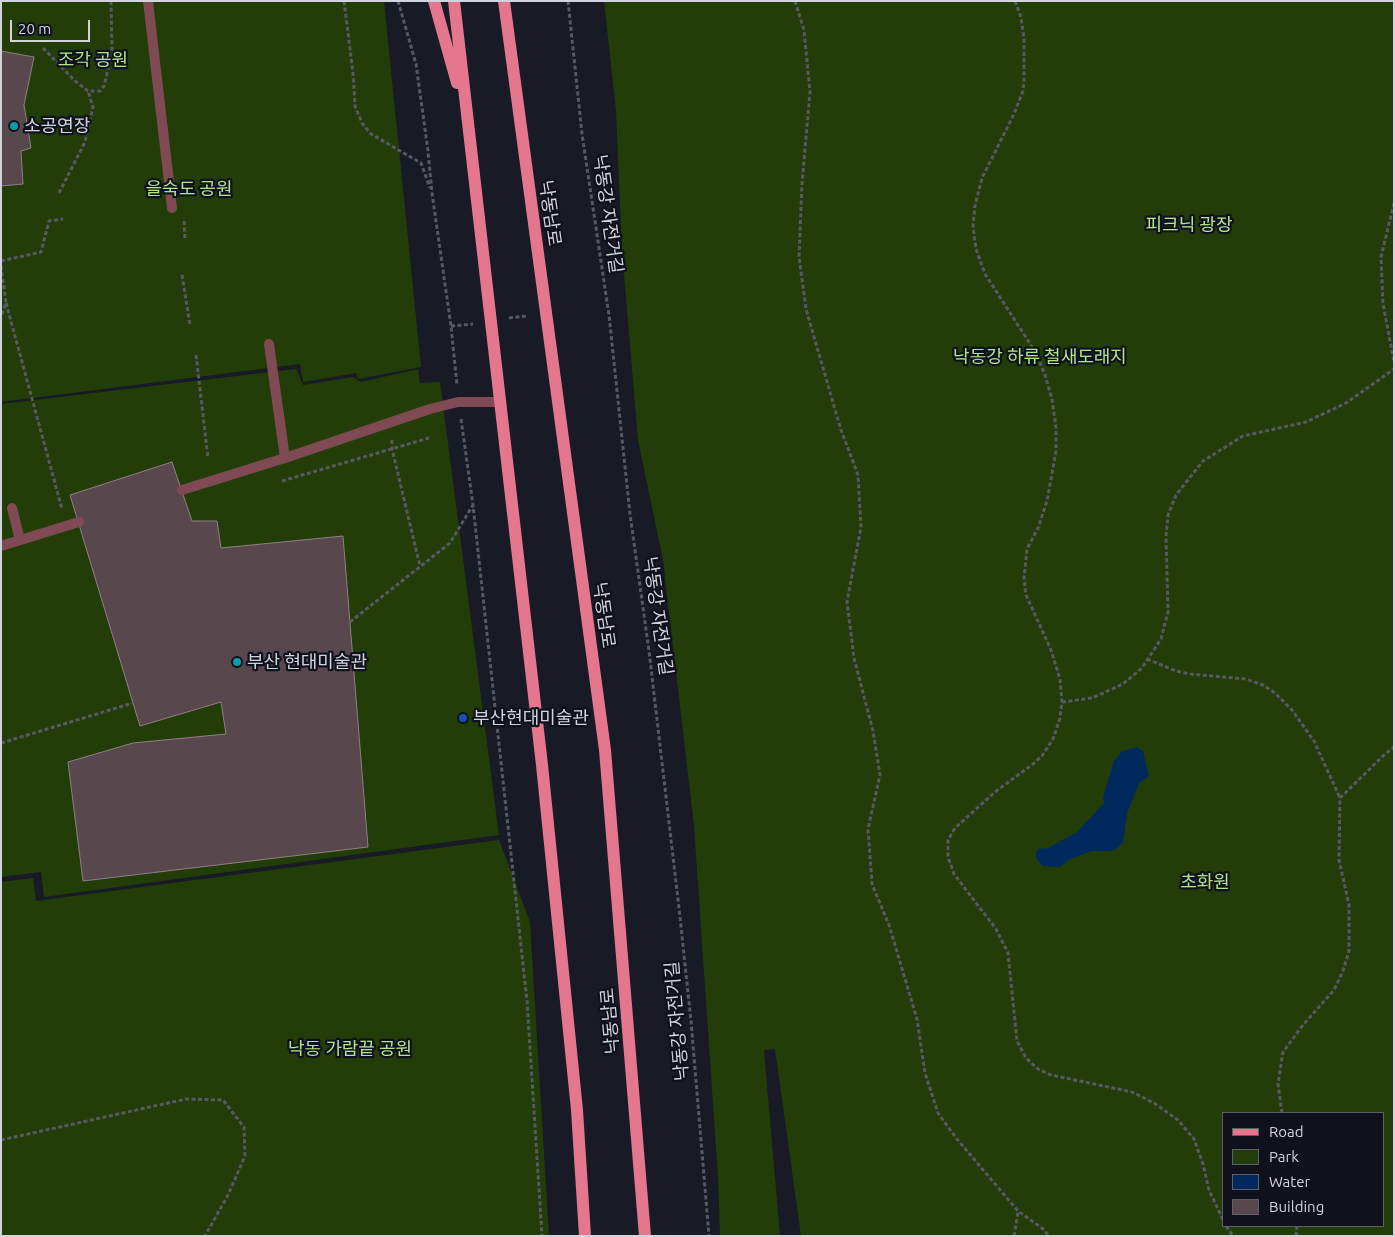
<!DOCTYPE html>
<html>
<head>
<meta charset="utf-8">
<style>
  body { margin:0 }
  #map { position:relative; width:1395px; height:1237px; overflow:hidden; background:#181a26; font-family:Ubuntu,sans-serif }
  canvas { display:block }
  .frame { position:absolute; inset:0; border:2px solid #d2d4dc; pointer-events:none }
  .legend { position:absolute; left:1222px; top:1112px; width:162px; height:115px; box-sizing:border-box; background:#0f111d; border:1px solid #5d5f69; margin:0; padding:6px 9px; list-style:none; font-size:15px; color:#d2d4dc }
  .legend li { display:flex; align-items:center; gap:10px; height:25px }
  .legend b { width:25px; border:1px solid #5d5f69 }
  .scale { position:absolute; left:10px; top:20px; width:80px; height:22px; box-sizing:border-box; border:2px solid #d2d4dc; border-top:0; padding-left:6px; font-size:15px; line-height:18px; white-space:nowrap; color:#d2d4dc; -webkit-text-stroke:4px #0f111d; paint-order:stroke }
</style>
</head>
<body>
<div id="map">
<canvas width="1395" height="1237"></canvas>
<div class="frame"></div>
<ul class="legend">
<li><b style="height:6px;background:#e4768d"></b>Road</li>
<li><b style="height:14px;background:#233d08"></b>Park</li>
<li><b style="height:14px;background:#002a5d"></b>Water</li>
<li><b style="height:14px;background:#58484d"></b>Building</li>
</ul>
<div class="scale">20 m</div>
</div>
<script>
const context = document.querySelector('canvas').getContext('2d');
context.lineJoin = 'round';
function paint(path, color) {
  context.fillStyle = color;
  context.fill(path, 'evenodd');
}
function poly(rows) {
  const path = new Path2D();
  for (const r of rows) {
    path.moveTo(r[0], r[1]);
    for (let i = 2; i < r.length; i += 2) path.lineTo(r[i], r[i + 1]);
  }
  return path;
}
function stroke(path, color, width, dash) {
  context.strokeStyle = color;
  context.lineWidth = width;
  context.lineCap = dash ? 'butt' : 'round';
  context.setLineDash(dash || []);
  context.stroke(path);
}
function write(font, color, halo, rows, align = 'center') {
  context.font = font + ' Ubuntu,"Noto Sans KR",sans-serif';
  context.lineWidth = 4.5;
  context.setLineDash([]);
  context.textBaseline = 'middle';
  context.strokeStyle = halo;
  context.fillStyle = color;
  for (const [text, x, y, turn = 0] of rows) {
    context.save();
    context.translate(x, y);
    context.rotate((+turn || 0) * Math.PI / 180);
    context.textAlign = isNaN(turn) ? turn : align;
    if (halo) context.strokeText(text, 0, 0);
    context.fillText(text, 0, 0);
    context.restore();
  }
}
paint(poly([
  [1,1,384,1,421,367,358,379,356,373,303,382,300,364,1,402],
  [604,1,1394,1,1394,1236,801,1236,775,1049,764,1050,780,1236,720,1236,718,1177,694,826,663,560,638,440,622,250,616,111],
  [1224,1113,1384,1113,1384,1226,1224,1226],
  [296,369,303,385,353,377,361,382,418,369,420,383,440,382,499,835,44,897,41,872,1,877,1,404],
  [499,840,530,922,549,1236,1,1236,1,882,33,878,36,901]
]), '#233d08');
paint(poly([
  [1137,747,1143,751,1149,776,1140,782,1127,813,1123,843,1114,851,1092,851,1070,859,1060,867,1042,866,1036,858,1036,852,1038,849,1048,848,1077,832,1104,803,1103,797,1114,761,1122,751]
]), '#002a5d');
const building = poly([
  [1,51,34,57,24,105,31,148,21,151,23,184,1,186,1,51],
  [172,462,192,521,217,521,221,548,343,536,368,847,83,881,68,762,133,743,226,734,221,702,140,726,70,495,172,462]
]);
paint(building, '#58484d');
stroke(building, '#917e84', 1);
stroke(poly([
  [344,1,353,73,355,106,362,123,371,134,421,163,430,188],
  [398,1,416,64,428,151,432,193,451,326,457,385],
  [568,1,582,134,609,315,630,514,649,651,679,908,691,1021,709,1236],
  [795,1,804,30,810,92,802,184,799,257,806,309,841,430,858,475,861,527,847,602,854,658,873,731,880,775,868,829,872,884,889,925,917,1019,925,1073,938,1113,956,1138,1018,1211,1042,1228,1049,1236],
  [1015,1,1021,17,1024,39,1024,80,1023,91,1014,114,982,178,975,206,973,226,976,249,985,274,1036,353,1045,375,1052,399,1056,428,1056,451,1047,501,1038,528,1027,549,1024,578,1026,595,1051,650,1060,679,1062,702,1060,718,1053,739,1042,756,1033,764,995,792,955,828,948,840,948,857,954,874,996,929,1008,953,1017,1041,1026,1058,1038,1069,1051,1075,1132,1092,1154,1103,1178,1120,1194,1139,1203,1164,1209,1190,1224,1222],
  [43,48,75,81,88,91,100,91,104,86,112,53,111,1],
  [59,193,85,142,93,107,88,91],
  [1394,203,1381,257,1383,304,1394,362],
  [184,221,185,240],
  [1,261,41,252,49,221,63,219],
  [1,266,6,303,1,317],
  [182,275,190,325],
  [6,303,62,509],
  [509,318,527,316],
  [451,326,473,324],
  [196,355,208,458],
  [461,419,473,505,527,1001,542,1236],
  [392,440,392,449,420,566],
  [282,481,429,438],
  [350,622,450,543,473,505],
  [1147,659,1176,671,1190,674,1246,679,1263,685,1275,693,1292,710,1314,741,1340,798],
  [1062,702,1092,698,1123,684,1142,668,1161,639,1168,612,1166,537,1168,515,1176,495,1203,461,1243,436,1306,422,1346,403,1394,369],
  [1,743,133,703],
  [1282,1113,1278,1084,1283,1052,1303,1025,1334,990,1343,971,1349,951,1349,905,1339,860,1340,798,1384,755,1394,747],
  [1,1140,186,1099,223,1100,244,1127,245,1156,228,1195,205,1236],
  [1226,1226,1233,1236],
  [1014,1236,1018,1212],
  [1296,1236,1297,1226]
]), '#575964', 3, [4, 2.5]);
stroke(poly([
  [148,1,172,208],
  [269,344,285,458],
  [182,490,285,458,430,409,458,402,501,402],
  [12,508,20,540],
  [1,546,79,522]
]), '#7f4a54', 10);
stroke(poly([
  [434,1,457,83],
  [454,1,542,765,577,1110,585,1236],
  [504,1,605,750,645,1236]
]), '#e4768d', 12);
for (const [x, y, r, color] of [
  [14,126,5,"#0f9aa8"],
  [237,662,5,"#0f9aa8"],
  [463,718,5,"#1a4fb4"]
]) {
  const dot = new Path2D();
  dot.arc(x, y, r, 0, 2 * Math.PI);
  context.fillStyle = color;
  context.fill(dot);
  stroke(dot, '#0f111d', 2);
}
write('18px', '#b1e488', '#0f111d', [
  ["조각 공원",93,60],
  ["을숙도 공원",189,189],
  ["피크닉 광장",1189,225],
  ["낙동강 하류 철새도래지",1040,357],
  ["초화원",1205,882],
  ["낙동 가람끝 공원",350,1049]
]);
write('18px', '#d2d4dc', '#0f111d', [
  ["소공연장",24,126],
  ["부산 현대미술관",247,662],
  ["부산현대미술관",473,718]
], 'left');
write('18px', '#d2d4dc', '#0f111d', [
  ["낙동남로",550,213,82],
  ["낙동강 자전거길",608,214,82],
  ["낙동남로",604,615,82],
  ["낙동강 자전거길",658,616,82],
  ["낙동남로",610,1021,-95],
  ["낙동강 자전거길",677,1021,-95]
]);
</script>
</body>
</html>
